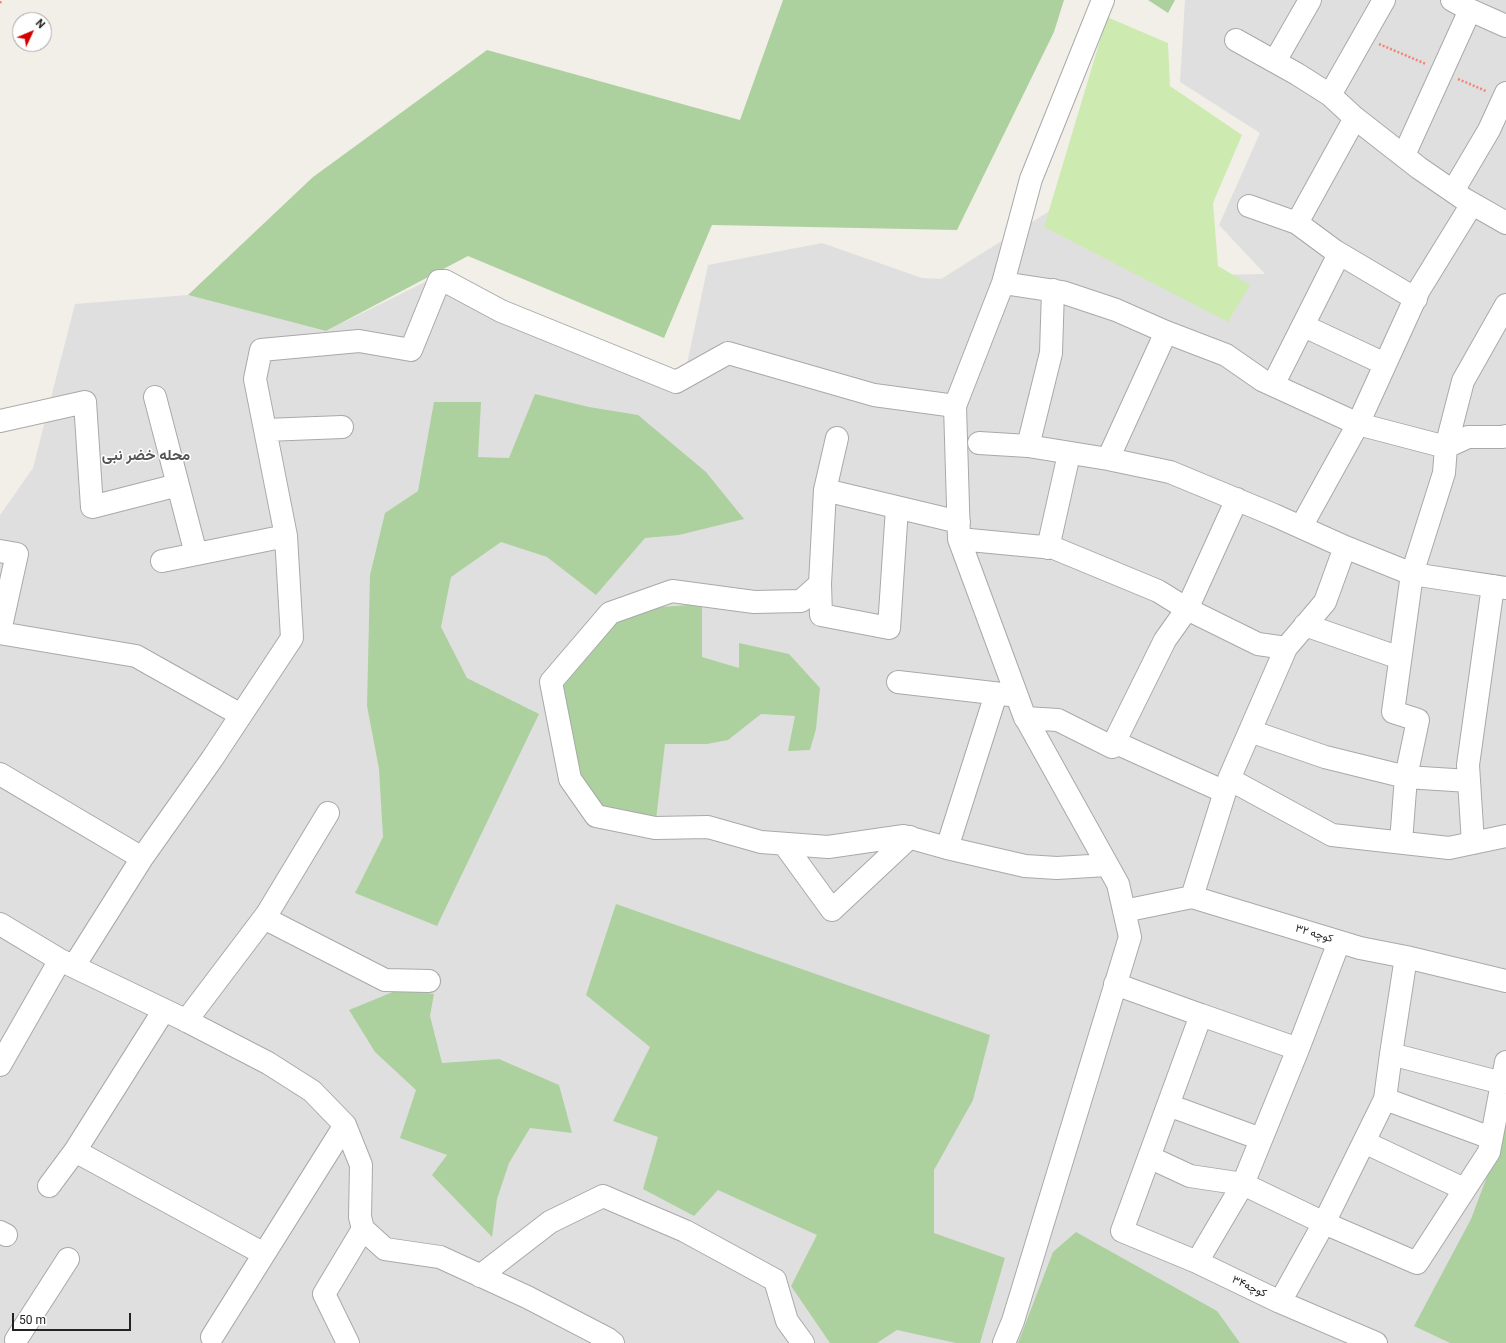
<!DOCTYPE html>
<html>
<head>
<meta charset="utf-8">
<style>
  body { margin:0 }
  #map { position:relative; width:1506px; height:1343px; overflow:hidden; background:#f2efe9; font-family:Roboto,sans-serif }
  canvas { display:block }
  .north { position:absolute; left:12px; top:12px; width:40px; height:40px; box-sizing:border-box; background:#fff; border:1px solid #a7a7a7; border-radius:50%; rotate:46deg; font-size:11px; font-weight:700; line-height:16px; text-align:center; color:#222 }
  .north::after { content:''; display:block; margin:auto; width:14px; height:18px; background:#d40000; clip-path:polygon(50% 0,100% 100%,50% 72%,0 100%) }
  .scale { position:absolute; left:12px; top:1313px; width:119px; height:18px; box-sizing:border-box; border:2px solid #222; border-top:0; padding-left:5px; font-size:12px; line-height:14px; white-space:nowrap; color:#222; -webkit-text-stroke:3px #fff; paint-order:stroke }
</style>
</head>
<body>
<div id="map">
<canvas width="1506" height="1343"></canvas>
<div class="north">N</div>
<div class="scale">50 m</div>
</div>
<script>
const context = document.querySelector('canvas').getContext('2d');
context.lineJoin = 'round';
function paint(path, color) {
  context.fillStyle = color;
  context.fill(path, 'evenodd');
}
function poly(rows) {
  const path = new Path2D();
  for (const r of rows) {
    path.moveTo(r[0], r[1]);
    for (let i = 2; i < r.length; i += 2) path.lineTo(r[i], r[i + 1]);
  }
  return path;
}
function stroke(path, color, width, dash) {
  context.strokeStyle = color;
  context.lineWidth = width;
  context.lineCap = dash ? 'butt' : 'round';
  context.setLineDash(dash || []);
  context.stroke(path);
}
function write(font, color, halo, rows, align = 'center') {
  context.font = font + ' Roboto,Vazirmatn,sans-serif';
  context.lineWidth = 3;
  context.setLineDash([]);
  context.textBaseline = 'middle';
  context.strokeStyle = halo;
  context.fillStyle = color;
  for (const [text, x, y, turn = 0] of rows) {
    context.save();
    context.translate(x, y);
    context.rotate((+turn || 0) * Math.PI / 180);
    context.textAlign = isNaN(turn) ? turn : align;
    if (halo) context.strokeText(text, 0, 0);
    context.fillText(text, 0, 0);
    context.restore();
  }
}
paint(poly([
  [1185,0,1506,0,1506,1343,0,1343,0,515,33,468,75,304,188,295,326,331,437,276,685,373,708,265,822,243,922,278,941,279,1067,200,1217,275,1265,274,1219,225,1260,133,1180,82]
]), '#e0dfdf');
paint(poly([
  [1107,17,1168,43,1170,86,1242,135,1213,203,1218,266,1250,285,1228,322,1044,227]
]), '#cdebb0');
paint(poly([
  [783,0,1064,0,1054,32,957,230,712,225,664,338,468,256,326,331,188,295,313,177,487,50,740,120],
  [1148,0,1175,0,1168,13],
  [535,394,589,407,638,415,706,472,744,519,679,535,645,538,596,595,547,557,501,542,451,577,441,627,467,678,539,714,437,926,355,893,383,837,379,769,367,706,370,575,385,513,418,491,434,402,481,402,478,457,509,458],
  [702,604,702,657,739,668,739,643,789,654,820,688,816,729,810,750,788,751,795,716,761,714,728,740,707,744,665,744,655,828,596,816,570,779,551,682,620,610],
  [616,904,990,1035,973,1100,934,1170,934,1233,1005,1258,980,1343,956,1343,897,1330,877,1343,830,1343,791,1286,817,1235,718,1190,694,1216,643,1189,658,1137,613,1121,650,1047,586,995],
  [400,989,434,994,430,1016,442,1063,499,1059,559,1085,572,1133,530,1128,509,1163,497,1199,492,1237,432,1175,447,1155,400,1138,416,1090,375,1052,349,1010],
  [1506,1126,1506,1343,1450,1343,1414,1326,1471,1219],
  [1076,1232,1217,1311,1240,1343,1018,1343,1053,1252]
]), '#add19e');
const minor = poly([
  [1452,0,1470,10,1506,26],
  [1236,40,1297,74,1330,95,1355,118,1419,168,1464,199,1506,223],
  [1275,61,1310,0],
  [1330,95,1384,0],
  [1404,155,1470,10],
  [1453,191,1489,130,1506,93],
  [1249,206,1297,223],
  [1335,251,1416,299],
  [1003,283,1062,292,1116,310,1166,332,1226,355,1262,380,1358,424,1446,447,1468,437,1503,437,1506,436],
  [1304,326,1385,364],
  [1273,385,1339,254,1297,223,1355,118],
  [155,397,196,554],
  [0,421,85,402,92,507,178,485],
  [266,430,342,427],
  [837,438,825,490,959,522],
  [979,443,1028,446,1108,459,1170,472,1274,515,1345,547,1412,574,1506,588],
  [1028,446,1051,353,1053,290],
  [1108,459,1166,332],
  [825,490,820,584,821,615,889,628,897,508],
  [1301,527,1358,424,1419,290,1472,204],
  [959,539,1054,548,1158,591,1187,609,1258,644,1286,648,1325,602,1345,547],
  [1048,548,1069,454],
  [0,551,17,554,0,631],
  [162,561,286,536],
  [820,584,801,601,754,602,672,591,610,613,551,682,570,779,596,816,655,828,708,827,761,842,828,847,904,836,947,848,1025,866,1057,868,1107,865],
  [1305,625,1400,658],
  [0,633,136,656,241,715],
  [898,682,1010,695],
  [1025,718,1058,720,1112,747,1165,640,1187,609,1237,499],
  [1250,731,1325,757,1406,777,1469,781],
  [1114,742,1225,792],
  [0,774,142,858],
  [1229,779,1332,835,1449,848,1506,836],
  [1401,842,1406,777,1418,720,1393,712,1412,574,1444,473,1446,447,1463,381,1506,305],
  [1473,843,1468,765,1493,586],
  [784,844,832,910,910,837],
  [947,848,996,694],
  [1192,897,1229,779,1286,648],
  [1124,911,1192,897,1360,948,1406,957,1506,981],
  [264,918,385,980,429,981],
  [0,924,60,960,183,1019,268,1063,312,1091,345,1125,361,1165,360,1217,363,1229,385,1249,440,1257,527,1297,608,1339,613,1343],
  [74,966,142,858,212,759,292,638,286,536,255,379,261,350,359,341,411,350,439,281,445,281,501,311,676,382,728,353,874,395,955,406],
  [1115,984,1201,1015,1122,1231,1197,1262,1280,1302,1376,1343],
  [1201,1015,1298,1049],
  [186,1021,267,914,328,813],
  [1391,1054,1502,1083],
  [0,1065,60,960],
  [1385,1099,1491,1138],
  [1168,1105,1261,1139],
  [1364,1142,1464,1189],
  [75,1151,264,1254],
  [1149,1157,1190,1176,1243,1184,1324,1223,1417,1263,1489,1152,1506,1062],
  [49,1186,75,1151,164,1010],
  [0,1232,6,1235],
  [1197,1262,1243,1184,1298,1049,1339,942],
  [480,1276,550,1222,603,1196,685,1231,775,1280,787,1321,803,1343],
  [1280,1302,1324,1223,1385,1099,1391,1054,1406,957],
  [212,1337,345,1125],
  [16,1340,68,1259],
  [348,1343,324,1294,363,1229],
  [1004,1343,1013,1321,1130,937,1118,884,1024,715,959,539,955,406,1003,283,1031,179,1103,0]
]);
stroke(minor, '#a9a9a9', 24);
stroke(poly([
  [0,3,2,0],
  [1379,44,1426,64],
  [1458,79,1486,91]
]), '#fa8072', 2.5, [2, 2]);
stroke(minor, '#fff', 22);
write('11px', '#222', '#fff', [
  ["کوچه ۳۲",1314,934,17],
  ["کوچه۳۴",1249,1287,25]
]);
write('bold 15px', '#555', '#fff', [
  ["محله خضر نبی",146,456]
]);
</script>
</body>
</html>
